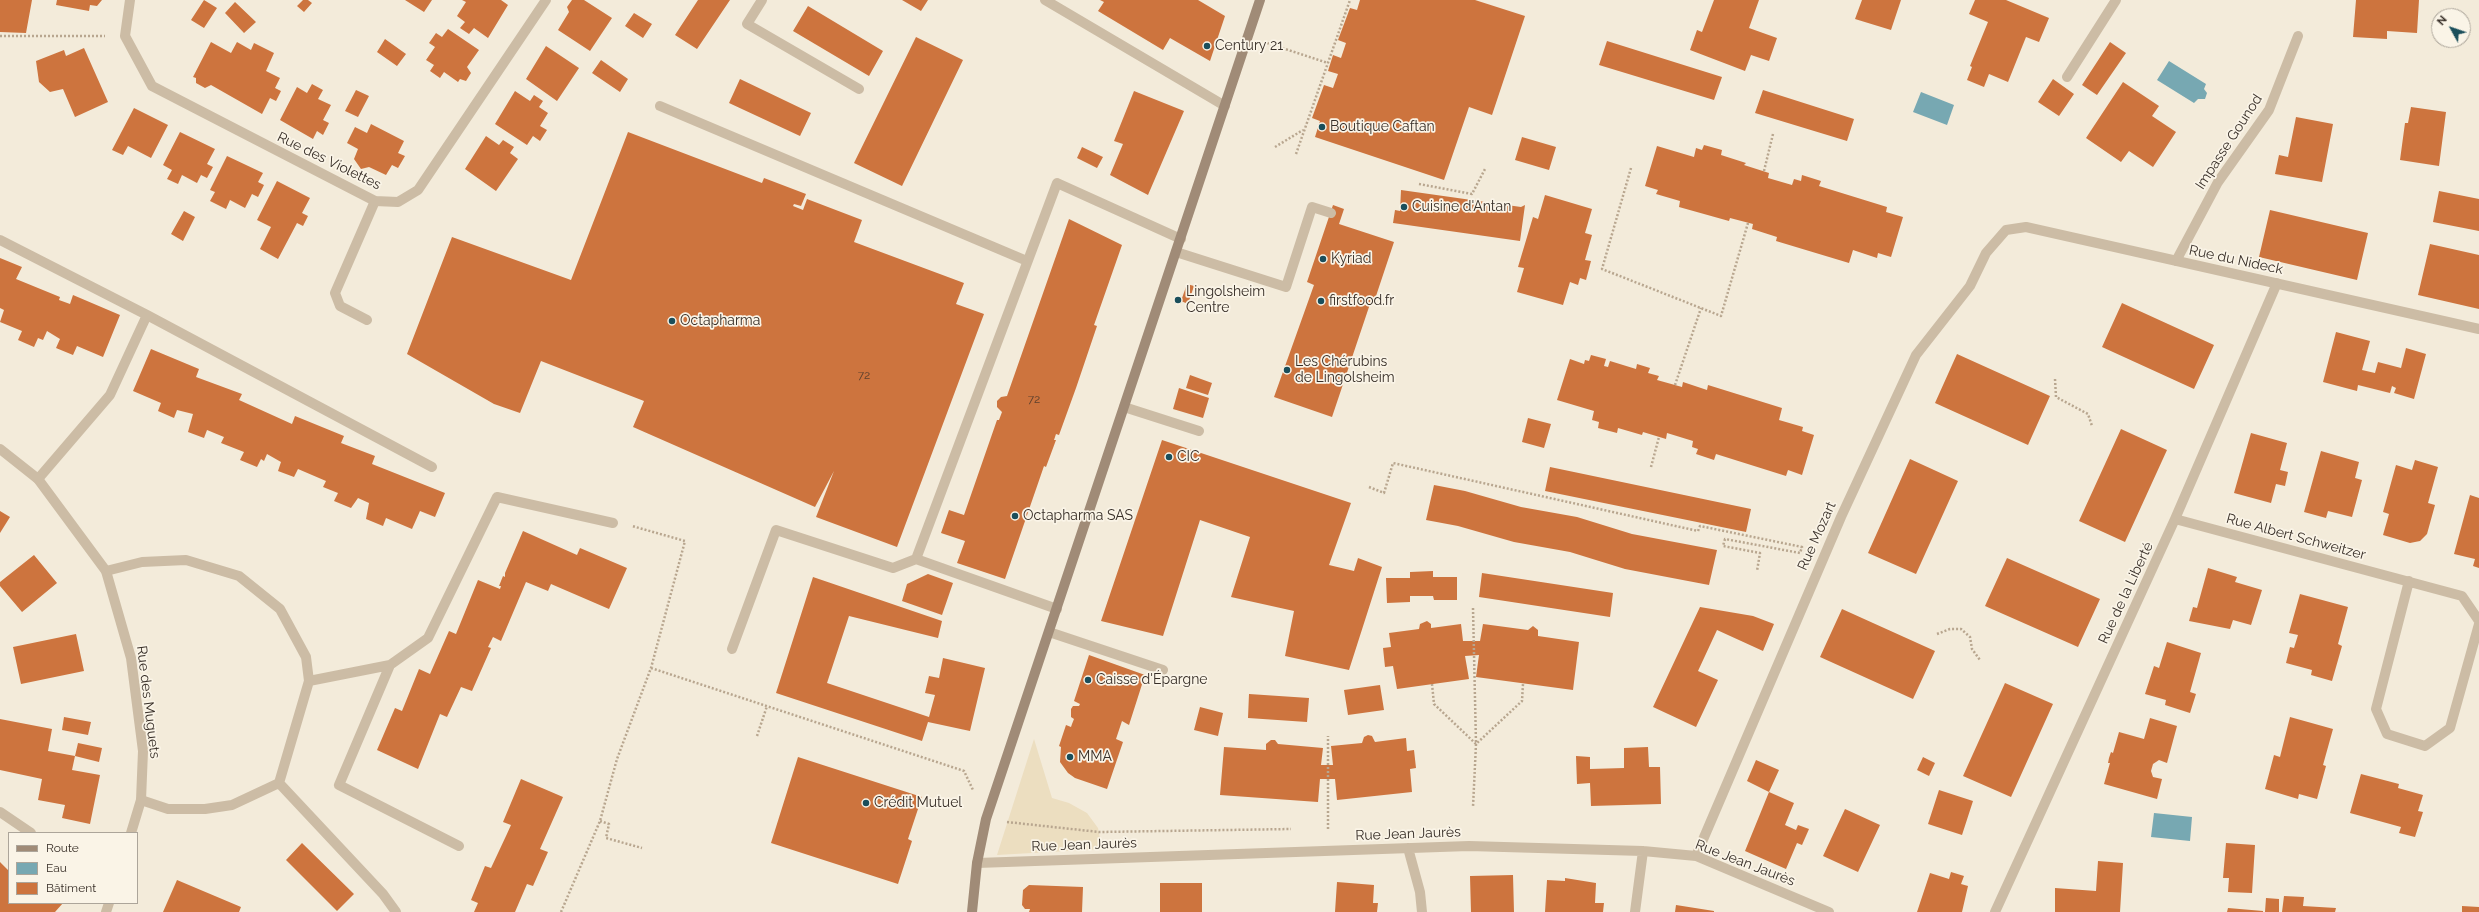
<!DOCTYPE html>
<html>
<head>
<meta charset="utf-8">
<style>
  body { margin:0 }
  #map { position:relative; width:2479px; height:912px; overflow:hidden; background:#f3ebda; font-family:Raleway,sans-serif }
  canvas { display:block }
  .legend { position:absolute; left:8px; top:832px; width:130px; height:72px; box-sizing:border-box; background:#faf4e7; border:1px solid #aca59a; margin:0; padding:5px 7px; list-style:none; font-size:12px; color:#372e27 }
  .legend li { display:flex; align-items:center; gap:8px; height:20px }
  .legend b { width:20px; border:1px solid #aca59a }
  .north { position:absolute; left:2431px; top:8px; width:40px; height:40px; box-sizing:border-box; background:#faf4e7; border:1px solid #aca59a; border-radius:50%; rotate:310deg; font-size:11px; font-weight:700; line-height:16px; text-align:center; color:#372e27 }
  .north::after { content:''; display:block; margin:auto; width:14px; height:18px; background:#1a4e5b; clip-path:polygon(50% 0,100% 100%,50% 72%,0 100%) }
</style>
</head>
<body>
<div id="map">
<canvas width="2479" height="912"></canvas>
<ul class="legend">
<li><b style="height:5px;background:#a08b77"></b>Route</li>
<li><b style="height:11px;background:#77a8b2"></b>Eau</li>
<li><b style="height:11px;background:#cd743e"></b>Bâtiment</li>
</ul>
<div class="north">N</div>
</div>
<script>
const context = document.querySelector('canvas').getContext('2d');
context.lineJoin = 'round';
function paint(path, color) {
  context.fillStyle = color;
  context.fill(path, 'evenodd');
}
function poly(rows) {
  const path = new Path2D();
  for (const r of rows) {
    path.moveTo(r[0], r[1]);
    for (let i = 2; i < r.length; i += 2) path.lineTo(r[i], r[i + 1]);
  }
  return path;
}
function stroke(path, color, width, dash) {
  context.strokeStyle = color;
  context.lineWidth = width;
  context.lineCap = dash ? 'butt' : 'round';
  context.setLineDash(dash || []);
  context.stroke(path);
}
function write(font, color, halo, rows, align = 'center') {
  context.font = font + ' Raleway,sans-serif';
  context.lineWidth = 3.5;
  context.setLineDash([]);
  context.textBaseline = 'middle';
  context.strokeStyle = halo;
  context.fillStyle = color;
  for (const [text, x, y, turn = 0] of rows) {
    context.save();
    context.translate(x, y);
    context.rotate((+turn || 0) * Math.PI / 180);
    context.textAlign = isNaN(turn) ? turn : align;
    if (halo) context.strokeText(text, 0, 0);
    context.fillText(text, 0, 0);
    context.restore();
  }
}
paint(poly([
  [1034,739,1052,798,1069,803,1087,813,1098,828,1102,849,997,855]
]), '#ecdec0');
paint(poly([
  [2169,61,2206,84,2204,89,2207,93,2205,99,2198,99,2194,103,2157,80],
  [1921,92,1954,105,1947,125,1913,112],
  [2154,813,2192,817,2190,841,2151,837]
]), '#77a8b2');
paint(poly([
  [0,0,32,0,26,33,0,32],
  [57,0,102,0,97,6,90,5,89,11,56,5],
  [204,0,217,8,204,28,191,20],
  [303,0,308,0,312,3,304,12,297,6],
  [405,0,432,0,424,12],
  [462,0,501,0,508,5,488,38,474,28,469,34,460,28,465,22,457,16,466,2],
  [572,0,584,0,612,18,590,51,558,30,569,12,567,7],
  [698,0,730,0,697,49,675,35],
  [902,0,928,0,921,11],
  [1100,0,1198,0,1225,16,1210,61,1170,38,1163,50,1098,11,1104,2],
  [1360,0,1475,0,1525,16,1492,115,1469,107,1444,180,1315,137,1320,121,1312,118,1324,85,1333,88,1338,74,1328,71,1333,55,1341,58,1346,43,1338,40,1350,8,1357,10],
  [1714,0,1759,0,1749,28,1777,38,1769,61,1751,55,1745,71,1690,50,1697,30,1702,32],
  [1862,0,1901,0,1891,30,1855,19],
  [1975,0,2006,0,2049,18,2039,42,2026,37,2008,82,1989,74,1984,87,1967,80,1972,67,1970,66,1988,22,1969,14],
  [2356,0,2419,0,2417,33,2387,31,2387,39,2353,37],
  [235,2,256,22,244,33,225,13],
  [808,6,883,51,869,76,793,31],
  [634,13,652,24,643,38,625,26],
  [448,29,479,50,467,67,471,73,466,81,460,79,458,82,444,72,440,78,430,71,434,65,426,60,435,47,429,43,436,33,442,37],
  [916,37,963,60,902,186,854,163],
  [385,39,406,54,397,66,377,52],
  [1607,41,1722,77,1714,100,1599,65],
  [211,42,231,53,237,42,251,50,254,43,274,53,266,71,280,78,275,88,281,91,276,101,270,98,262,114,211,85,205,88,196,83,196,78,193,77],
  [2110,42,2126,53,2097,95,2082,85],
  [546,46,579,68,557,101,526,79],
  [84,48,108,102,75,117,63,89,50,92,39,82,36,61,64,50,66,56],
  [601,60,628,79,620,92,592,73],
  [740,79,811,113,800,136,729,103],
  [2053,79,2074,94,2059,116,2038,102],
  [2123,82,2159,106,2152,116,2176,132,2153,167,2129,151,2121,162,2086,138],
  [312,84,323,90,318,99,331,105,323,120,329,123,323,135,317,131,313,139,280,120,297,87,307,93],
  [356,90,369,96,358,117,345,111],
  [1763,90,1854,119,1847,141,1755,113],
  [515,91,530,101,534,95,543,101,539,107,548,113,540,126,547,130,540,141,533,136,527,145,495,124],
  [1134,91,1184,111,1148,195,1110,175,1123,144,1114,141],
  [2411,107,2446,112,2439,166,2400,160,2405,123,2408,123],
  [134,108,168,125,151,158,128,146,123,155,112,150],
  [2296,117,2333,124,2322,182,2275,174,2279,155,2288,157],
  [371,124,404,141,398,153,405,156,398,168,392,165,386,175,369,167,361,169,354,159,358,149,347,143,355,127,367,133],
  [180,132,215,149,207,164,213,167,207,178,201,175,197,183,182,175,178,184,167,179,172,170,163,165],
  [628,132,762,183,764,178,806,194,801,206,794,204,793,206,803,210,807,199,862,220,854,242,964,283,956,304,984,314,897,547,816,517,834,471,815,507,633,427,644,401,541,361,520,413,494,404,407,354,452,237,571,280],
  [486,136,499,145,503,140,514,147,510,153,518,159,496,191,465,169],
  [1522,137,1556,147,1549,170,1515,160],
  [1704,145,1722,150,1721,155,1746,163,1744,165,1769,173,1768,178,1792,185,1794,179,1801,181,1802,175,1821,181,1819,186,1887,207,1886,212,1903,217,1891,257,1878,253,1877,258,1853,250,1849,263,1776,241,1777,237,1752,229,1753,224,1730,218,1729,221,1679,207,1680,201,1656,194,1658,190,1645,186,1657,146,1694,157,1696,148,1702,150],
  [1082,147,1103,157,1097,168,1077,158],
  [227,156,263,173,258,182,264,185,258,197,252,194,245,208,230,200,226,209,210,201,215,192,210,190],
  [277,181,310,198,302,213,308,216,303,226,297,223,278,259,260,249,271,227,257,220],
  [1401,190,1521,207,1525,205,1520,241,1393,223,1395,210,1400,211],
  [2439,191,2479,199,2479,231,2433,222],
  [1545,195,1592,209,1585,233,1592,235,1585,260,1591,261,1586,280,1580,278,1578,285,1570,282,1563,305,1517,292,1524,268,1518,267,1533,217,1538,219],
  [1333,205,1344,209,1339,224,1394,242,1373,305,1370,304,1332,417,1274,397,1314,285,1307,282],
  [2270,210,2368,233,2357,280,2259,257],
  [184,211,195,217,183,241,171,234],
  [1069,219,1122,245,1094,325,1097,326,1076,388,1059,435,1056,434,1054,440,1056,440,1046,467,1044,466,1005,579,957,563,965,541,941,533,949,510,964,515,997,420,999,420,1002,412,997,407,997,401,1001,397,1007,396],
  [2430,244,2479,255,2479,309,2418,295],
  [0,258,22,267,16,279,60,297,59,300,70,304,73,295,120,315,103,357,77,346,73,355,56,348,60,339,47,331,43,340,38,338,34,347,18,340,22,331,0,322,4,310,0,308],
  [1187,284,1194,286,1188,304,1181,301],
  [2122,303,2214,345,2194,389,2102,347],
  [2336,332,2370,341,2362,370,2375,373,2378,362,2401,368,2406,348,2426,354,2414,399,2394,393,2396,388,2392,386,2390,393,2358,385,2357,391,2323,382],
  [151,349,199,369,196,377,242,394,239,400,292,424,295,416,344,436,341,443,375,456,372,464,445,493,435,517,420,511,412,529,386,518,383,526,366,519,369,503,358,498,351,508,334,501,338,493,323,487,326,481,298,469,294,477,278,471,281,462,267,454,264,461,261,459,257,467,240,460,244,452,221,443,224,437,207,430,204,438,188,432,193,414,177,410,174,418,158,411,161,403,133,391],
  [1957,354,2050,396,2028,445,1935,403],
  [1591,355,1606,359,1604,366,1608,367,1610,361,1636,369,1637,364,1650,368,1648,373,1659,376,1657,380,1682,387,1683,382,1707,390,1708,385,1782,408,1779,420,1803,427,1802,431,1814,435,1802,475,1788,470,1786,476,1716,454,1714,460,1696,454,1698,449,1692,447,1693,441,1667,433,1666,439,1643,432,1642,435,1618,428,1617,433,1598,428,1599,422,1592,420,1594,411,1557,400,1570,359,1584,364,1585,360,1589,361],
  [1190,375,1212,383,1208,395,1186,388],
  [1179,388,1209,398,1203,418,1173,409],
  [1528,418,1551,424,1544,448,1522,442],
  [2121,429,2167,450,2125,542,2079,521],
  [2251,433,2287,443,2280,470,2288,472,2285,486,2276,484,2271,503,2234,493],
  [1162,440,1351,503,1329,565,1354,571,1358,558,1382,567,1349,670,1285,656,1294,611,1231,597,1250,537,1200,520,1163,636,1101,621],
  [2321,451,2359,462,2355,478,2362,480,2352,517,2328,511,2326,518,2304,512],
  [1910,459,1958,481,1916,574,1868,553],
  [2415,460,2438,467,2428,503,2435,505,2427,534,2420,541,2410,543,2383,535,2389,514,2383,512,2396,465,2412,470],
  [1550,467,1751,509,1746,532,1545,491],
  [1434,485,1465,491,1521,507,1577,517,1632,534,1717,550,1709,585,1625,569,1570,552,1514,542,1458,526,1426,520],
  [2470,495,2479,498,2479,568,2473,566,2475,559,2454,554],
  [0,511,10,517,0,533],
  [523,531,577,555,580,548,627,568,609,609,551,584,548,591,526,582,501,641,493,637,488,647,491,648,472,691,461,687,447,717,440,714,418,769,377,750,395,708,402,711,419,669,430,674,449,631,456,634,478,580,500,589,501,586,499,586,503,576,505,577,505,573],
  [34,555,57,583,22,612,0,586,0,582],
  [2007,558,2100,599,2078,647,1985,606],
  [2208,568,2237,577,2235,582,2262,590,2251,625,2233,620,2230,629,2189,621,2193,607,2197,608],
  [1433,571,1433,577,1457,577,1457,600,1434,600,1433,596,1410,596,1410,602,1387,603,1386,578,1410,578,1410,572],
  [1482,573,1613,593,1610,617,1479,597],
  [928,574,953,583,942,615,902,601,907,584],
  [813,577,942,621,938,638,849,616,827,683,929,717,935,695,925,693,929,676,939,678,943,658,985,668,970,731,928,722,922,741,776,693],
  [2300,594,2348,607,2338,644,2342,646,2332,681,2311,675,2312,670,2286,663,2290,647,2294,648,2298,635,2289,633],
  [1700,607,1753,616,1774,624,1763,651,1717,630,1698,671,1718,680,1696,727,1653,707],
  [1842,609,1935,651,1913,699,1820,657],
  [1427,621,1431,624,1431,628,1461,624,1463,641,1480,641,1483,624,1528,630,1533,626,1538,630,1538,636,1579,642,1573,690,1476,677,1479,655,1465,656,1469,679,1397,689,1393,666,1385,667,1383,648,1391,647,1389,633,1419,629,1420,624],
  [76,634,84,671,21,684,13,647],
  [2167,642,2201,653,2190,692,2196,694,2190,713,2165,705,2166,700,2145,694,2154,666,2159,668],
  [1089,655,1145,675,1129,725,1122,721,1116,739,1123,742,1107,789,1075,778,1068,773,1060,762,1061,747,1059,746,1066,725,1071,727,1072,724,1074,719,1071,717,1071,709,1073,706,1079,706,1080,704,1074,701],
  [2005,683,2053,704,2011,797,1963,776],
  [1380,685,1384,710,1348,715,1344,690],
  [1249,694,1309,698,1307,722,1248,718],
  [1200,707,1223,713,1218,736,1194,730],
  [64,717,91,722,88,735,62,730],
  [2290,717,2333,729,2323,765,2326,766,2317,799,2299,794,2298,799,2265,789,2274,755,2280,757],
  [2150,718,2177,726,2167,763,2159,760,2153,764,2151,771,2153,777,2162,779,2157,799,2104,784,2110,763,2108,763,2109,758,2111,752,2113,753,2119,732,2144,739],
  [0,719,52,729,48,751,75,756,72,770,100,775,90,824,62,818,65,805,38,800,42,779,0,770],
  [1368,735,1372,736,1375,742,1406,738,1407,751,1414,750,1416,768,1410,769,1412,792,1337,800,1335,779,1320,779,1318,802,1220,795,1224,747,1266,750,1266,744,1271,740,1275,740,1278,744,1323,748,1321,765,1333,765,1331,746,1362,743,1364,737],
  [78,743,102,748,99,762,75,756],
  [1648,747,1649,767,1660,767,1661,804,1591,806,1590,783,1577,784,1576,756,1590,757,1590,769,1624,768,1624,748],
  [798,757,922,797,908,839,912,841,898,884,771,843],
  [1923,757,1935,763,1929,776,1917,770],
  [1756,760,1779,770,1769,792,1747,781],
  [2361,774,2399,784,2398,788,2423,795,2418,811,2423,812,2415,837,2399,833,2401,827,2350,813],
  [521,779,563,797,540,849,548,852,533,886,527,884,515,912,474,912,478,903,471,900,485,866,491,868,506,836,511,825,503,822],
  [1939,790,1973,801,1962,835,1928,824],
  [1769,792,1794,803,1785,825,1796,830,1798,825,1809,829,1802,845,1797,843,1786,869,1745,851],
  [1845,809,1880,825,1858,872,1823,856],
  [302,843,354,894,337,911,286,860],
  [2226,843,2255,845,2252,893,2228,892,2229,878,2223,878],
  [2098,861,2123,863,2120,912,2055,912,2055,888,2096,891],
  [0,862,9,871,9,903,63,903,55,912,0,912],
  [1951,872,1964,876,1961,884,1968,886,1962,912,1917,912,1930,873,1949,879],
  [1513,875,1514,912,1471,912,1470,876],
  [1565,878,1596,883,1595,903,1604,903,1603,912,1545,912,1547,880,1565,881],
  [177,880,241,907,239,912,163,912],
  [1337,882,1374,885,1373,903,1378,903,1377,912,1335,912],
  [1160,883,1202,883,1202,912,1160,912],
  [1029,885,1083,887,1082,912,1029,912,1030,909,1025,909,1022,905,1023,890],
  [2284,896,2304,897,2303,906,2336,908,2335,912,2282,912],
  [2266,898,2279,899,2279,912,2265,912],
  [1676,905,1714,911,1714,912,1675,912],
  [2462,906,2479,907,2479,912,2462,912],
  [2228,908,2263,911,2263,912,2227,912]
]), '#cd743e');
stroke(poly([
  [0,36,105,36],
  [1267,43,1328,63],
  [1275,147,1303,130],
  [1296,154,1350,0],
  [1631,168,1602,269,1721,316,1748,223],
  [1764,171,1773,134],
  [1419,184,1472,194,1485,169],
  [2055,379,2056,397,2088,414,2092,426],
  [1675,385,1701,308],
  [1651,467,1659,437],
  [1369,487,1384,493,1393,463,1698,531,1700,526,1802,547,1800,553,1725,539,1723,546,1760,553,1757,571],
  [1473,608,1476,744,1473,807],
  [1937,634,1950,629,1961,629,1970,637,1972,649,1980,660],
  [651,668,964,771,973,790],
  [1432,684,1434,704,1476,744,1522,701,1523,684],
  [757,736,767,706],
  [600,821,609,824,606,838,642,848],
  [1007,822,1099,832,1291,829],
  [1328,829,1328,736],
  [561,912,600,821,617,759,651,668,685,541,632,526]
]), '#b8a68f', 2.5, [2, 2]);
stroke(poly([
  [762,0,747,24,859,89],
  [2067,77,2116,0],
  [660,106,1027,261],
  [0,240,147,315,432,467],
  [1176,252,1286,287,1312,207,1331,213],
  [367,320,340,306,335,293,375,201],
  [1124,407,1199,431],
  [38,479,110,395,147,315],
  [106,571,142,562,186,560,239,576,280,609,306,657,309,681,279,783],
  [1057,609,916,559,1057,183,1181,239],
  [1049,632,1163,670],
  [732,649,776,530,893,568,916,559],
  [390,665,339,785,459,846],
  [309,681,390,665,428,638,497,497,613,523],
  [141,800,168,809,205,809,232,805,279,783,383,894,396,912],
  [0,812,31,833]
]), '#ccbca5', 10);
stroke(poly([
  [130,0,125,36,152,86,375,201,398,202,418,190,546,0],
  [1045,0,1225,106],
  [2176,261,2218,182,2269,110,2298,36],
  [0,449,38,479,106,571,131,658,143,751,141,800,131,833],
  [2175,519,2462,596,2479,621],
  [2409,581,2376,709,2387,734,2425,746,2450,728,2479,624],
  [1408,848,1420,892,1422,912],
  [1696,856,1841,517,1916,355,1970,286,1986,253,2006,230,2026,227,2479,329],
  [977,863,1469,846,1643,851,1696,856,1829,912],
  [106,912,109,903],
  [1635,912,1643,851],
  [1995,912,2175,519,2277,283]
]), '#ccbca5', 10);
stroke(poly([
  [972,912,977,863,986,819,1260,0]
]), '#a08b77', 10);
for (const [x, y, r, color] of [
  [1207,46,4,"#1a4e5b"],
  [1322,127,4,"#1a4e5b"],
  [1404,207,4,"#1a4e5b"],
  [1323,259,4,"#1a4e5b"],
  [1178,300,4,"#1a4e5b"],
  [1321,301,4,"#1a4e5b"],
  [672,321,4,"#1a4e5b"],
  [1287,370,4,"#1a4e5b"],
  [1169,457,4,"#1a4e5b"],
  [1015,516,4,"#1a4e5b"],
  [1088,680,4,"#1a4e5b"],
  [1070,757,4,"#1a4e5b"],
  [866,803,4,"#1a4e5b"]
]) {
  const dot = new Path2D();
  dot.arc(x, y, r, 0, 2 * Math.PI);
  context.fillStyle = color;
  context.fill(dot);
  stroke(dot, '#faf4e7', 1.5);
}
write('12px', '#5c402d', null, [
  ["72",864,375],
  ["72",1034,399]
]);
write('14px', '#372e27', '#faf4e7', [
  ["Century 21",1215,46],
  ["Boutique Caftan",1330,127],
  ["Cuisine d'Antan",1412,207],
  ["Kyriad",1331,259],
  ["Lingolsheim",1186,292],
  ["Centre",1186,308],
  ["firstfood.fr",1329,301],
  ["Octapharma",680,321],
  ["Les Chérubins",1295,362],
  ["de Lingolsheim",1295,378],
  ["CIC",1177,457],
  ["Octapharma SAS",1023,516],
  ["Caisse d'Épargne",1096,680],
  ["MMA",1078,757],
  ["Crédit Mutuel",874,803]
], 'left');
write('14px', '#372e27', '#faf4e7', [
  ["Impasse Gounod",2229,142,-57],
  ["Rue des Violettes",329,161,26],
  ["Rue du Nideck",2236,260,12],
  ["Rue Mozart",1817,536,-66],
  ["Rue Albert Schweitzer",2296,537,15],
  ["Rue de la Liberté",2126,593,-65],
  ["Rue des Muguets",148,702,83],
  ["Rue Jean Jaurès",1408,834,-2],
  ["Rue Jean Jaurès",1084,845,-2],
  ["Rue Jean Jaurès",1745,863,21]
]);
</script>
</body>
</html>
